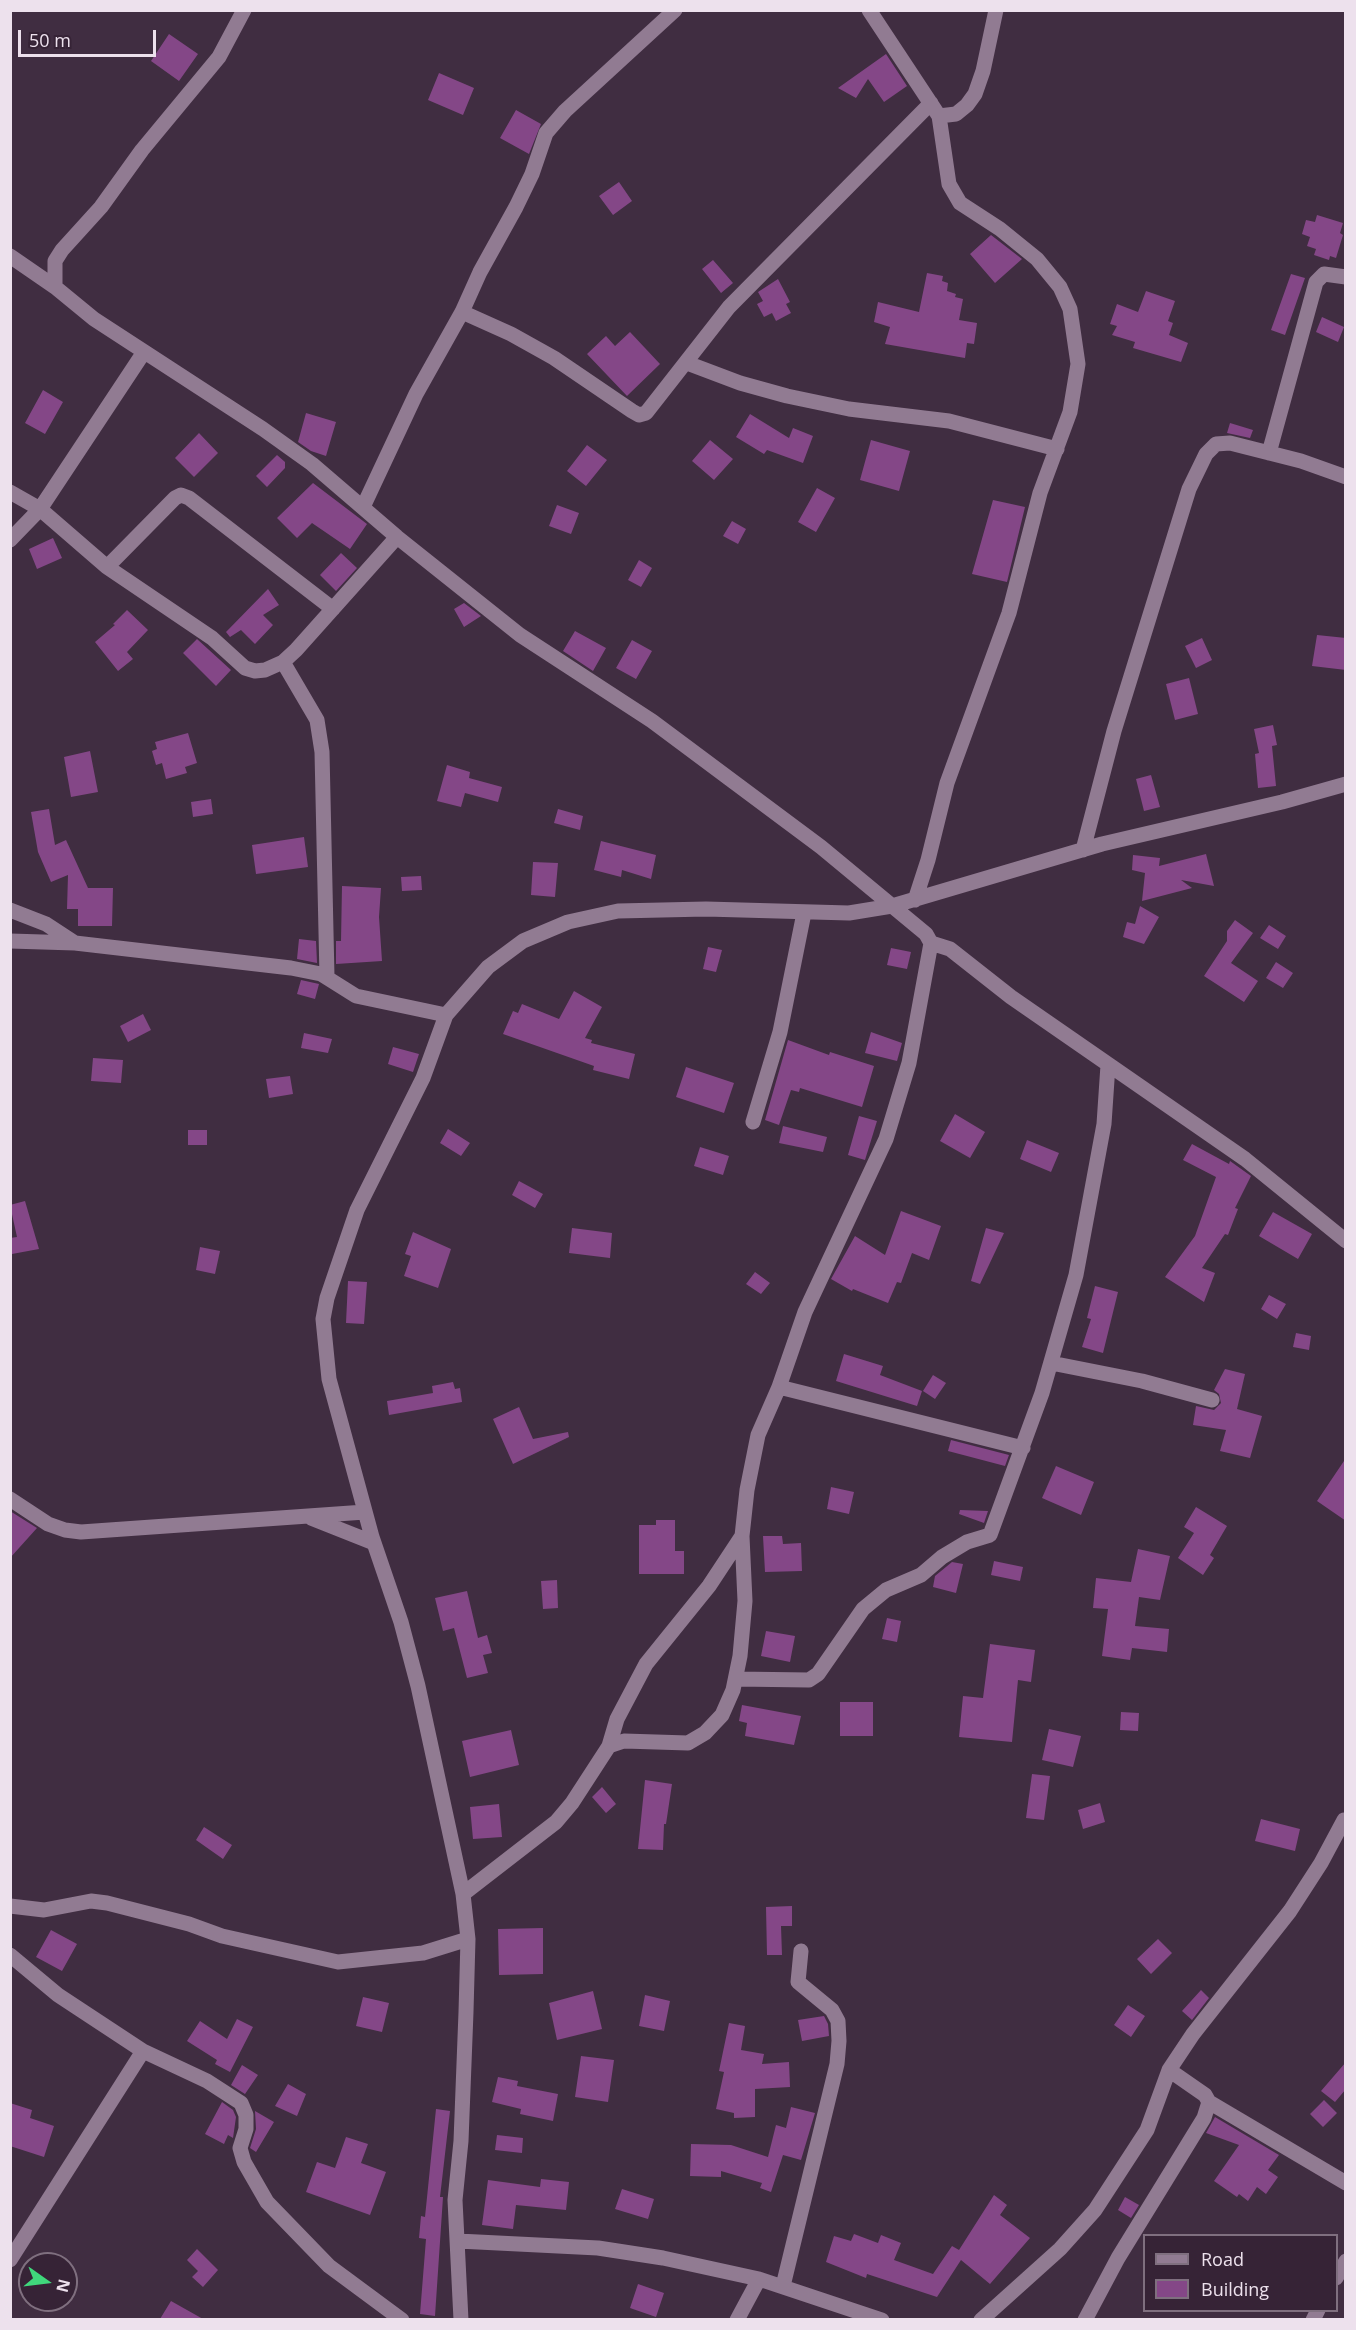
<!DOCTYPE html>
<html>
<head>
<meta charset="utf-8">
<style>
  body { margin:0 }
  #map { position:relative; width:1356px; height:2330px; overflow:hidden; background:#402d41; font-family:"Open Sans",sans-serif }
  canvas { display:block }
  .frame { position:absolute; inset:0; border:12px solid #ede1ed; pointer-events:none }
  .legend { position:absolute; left:1143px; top:2234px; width:195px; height:78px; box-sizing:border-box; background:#362336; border:2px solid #7f6f7f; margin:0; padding:8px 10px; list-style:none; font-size:18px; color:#ede1ed }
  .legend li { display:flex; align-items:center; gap:12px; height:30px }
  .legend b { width:30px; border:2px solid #7f6f7f }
  .north { position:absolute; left:18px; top:2252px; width:60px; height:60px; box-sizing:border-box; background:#362336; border:2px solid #7f6f7f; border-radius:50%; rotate:104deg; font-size:16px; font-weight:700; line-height:24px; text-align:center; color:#ede1ed }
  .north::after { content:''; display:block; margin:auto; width:21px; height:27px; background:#40d77c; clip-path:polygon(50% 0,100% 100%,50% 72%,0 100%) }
  .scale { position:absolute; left:18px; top:30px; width:138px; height:27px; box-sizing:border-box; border:3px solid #ede1ed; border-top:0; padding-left:8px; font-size:18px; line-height:21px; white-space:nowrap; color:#ede1ed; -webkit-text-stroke:4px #362336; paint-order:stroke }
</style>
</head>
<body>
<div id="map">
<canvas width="1356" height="2330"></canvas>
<div class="frame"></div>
<ul class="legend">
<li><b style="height:8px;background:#917b92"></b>Road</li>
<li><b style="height:16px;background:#844787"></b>Building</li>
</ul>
<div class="north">N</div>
<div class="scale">50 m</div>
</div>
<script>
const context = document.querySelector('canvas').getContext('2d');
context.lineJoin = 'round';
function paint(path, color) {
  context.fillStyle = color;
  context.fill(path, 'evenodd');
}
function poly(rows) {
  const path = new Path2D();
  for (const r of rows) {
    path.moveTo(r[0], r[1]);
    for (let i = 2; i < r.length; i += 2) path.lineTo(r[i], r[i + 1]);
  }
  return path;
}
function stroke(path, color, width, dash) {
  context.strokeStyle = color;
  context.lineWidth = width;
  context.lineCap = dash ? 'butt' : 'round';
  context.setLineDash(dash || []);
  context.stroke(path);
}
paint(poly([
  [169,34,198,54,179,81,151,61],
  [886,54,907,86,884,102,868,79,856,98,838,88],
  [439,73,474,88,463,115,428,100],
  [516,110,541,124,529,154,500,138],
  [619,182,632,201,613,215,599,196],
  [1317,215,1343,223,1340,233,1343,235,1336,258,1330,256,1329,260,1314,255,1316,249,1307,246,1310,237,1302,234,1306,220,1315,222],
  [991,235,1022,259,995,283,970,254],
  [713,260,733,283,721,293,702,269],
  [927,273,943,276,942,281,948,283,947,291,956,294,955,297,963,299,959,320,977,323,974,344,967,343,965,358,885,344,890,327,874,322,878,302,919,312],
  [1291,274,1305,278,1285,335,1271,330],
  [778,279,790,302,786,304,791,313,776,321,772,313,764,317,757,304,763,301,758,292],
  [1146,291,1175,301,1168,321,1173,323,1169,335,1188,343,1181,362,1133,348,1135,342,1112,335,1117,326,1110,324,1117,304,1138,312],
  [1322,317,1344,327,1338,342,1316,332],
  [630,332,660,364,627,396,587,354,606,336,615,346],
  [43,390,63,402,45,434,25,423],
  [306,413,336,422,326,456,311,451,298,442],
  [750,414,789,438,793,428,813,436,803,463,767,450,764,454,736,437],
  [1230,423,1253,430,1250,438,1227,433],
  [199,433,218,453,194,477,175,458],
  [710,440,733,459,714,480,692,461],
  [871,440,910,451,899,491,860,480],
  [587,445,607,460,586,486,567,471],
  [277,455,285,462,285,468,267,487,256,476],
  [313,483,367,524,350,549,312,523,297,538,277,518],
  [817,488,835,498,816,532,798,522],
  [993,500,1025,507,1007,582,972,574],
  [557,505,579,513,571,534,549,526],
  [732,521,746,529,738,544,723,536],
  [53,538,62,558,37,569,29,549],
  [341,553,357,568,336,591,320,575],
  [639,560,652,568,641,587,628,580],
  [268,589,279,605,263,615,273,625,255,644,241,630,230,637,226,632],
  [464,603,481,616,464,627,454,609],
  [127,610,148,630,127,652,133,659,118,671,95,642,115,625,113,624],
  [575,631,606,648,593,671,563,651],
  [1317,635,1346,638,1346,670,1312,666],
  [1202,638,1212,660,1196,668,1185,646],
  [197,639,231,670,216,686,183,653],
  [632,640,652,651,636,679,616,668],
  [1189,678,1198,714,1175,720,1166,684],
  [1273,725,1277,745,1272,746,1276,786,1258,788,1255,754,1259,753,1254,729],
  [188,733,197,763,185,767,187,773,166,779,162,763,156,765,152,751,157,749,155,742],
  [90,751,98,792,71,797,64,757],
  [447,765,470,772,469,778,502,787,498,802,465,793,461,807,437,801],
  [1151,775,1160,807,1144,811,1136,779],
  [211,799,213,814,193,817,191,802],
  [49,809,55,845,66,840,88,888,113,888,112,926,78,926,78,909,67,909,68,875,51,882,38,852,31,812],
  [558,809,583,816,580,830,554,823],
  [304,837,308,867,256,874,252,845],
  [601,841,656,855,651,879,622,870,621,877,594,870],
  [1206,854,1214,886,1181,880,1192,888,1142,901,1145,873,1132,870,1133,855,1160,858,1159,866],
  [533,862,558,863,555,897,531,895],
  [421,876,422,890,402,891,401,877],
  [342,886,381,888,379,917,382,961,336,964,336,941,341,941],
  [1140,906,1159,917,1144,944,1123,937,1127,922,1135,924],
  [1235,920,1253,933,1231,963,1258,981,1244,1002,1204,976,1227,941,1227,931],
  [1269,925,1286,936,1278,949,1260,938],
  [299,939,316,941,317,963,297,959],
  [708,947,722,950,716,972,703,969],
  [891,948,911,952,907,969,887,965],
  [1276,962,1293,973,1283,988,1266,978],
  [301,980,319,984,315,999,297,994],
  [574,991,602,1007,585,1038,592,1040,591,1043,635,1054,629,1079,593,1070,594,1066,503,1034,513,1011,518,1013,522,1004,559,1019],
  [143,1014,151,1030,128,1042,120,1026],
  [871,1032,902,1043,897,1061,865,1053],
  [304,1033,332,1039,328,1053,301,1048],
  [788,1040,829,1055,830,1052,874,1066,862,1107,800,1088,799,1092,791,1090,779,1125,765,1120],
  [393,1047,419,1054,413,1072,388,1064],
  [93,1058,123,1060,121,1083,91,1081],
  [686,1067,734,1083,724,1113,676,1097],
  [290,1076,293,1094,269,1098,266,1079],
  [955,1114,985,1132,970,1158,940,1141],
  [859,1116,877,1121,865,1160,848,1155],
  [783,1126,827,1137,823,1152,779,1143],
  [448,1129,470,1143,461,1156,440,1143],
  [188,1130,207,1130,207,1145,188,1145],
  [1027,1140,1059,1153,1051,1172,1020,1159],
  [1192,1144,1229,1164,1230,1161,1251,1176,1235,1208,1238,1209,1228,1235,1225,1234,1202,1268,1215,1273,1204,1302,1165,1277,1195,1236,1216,1177,1183,1160],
  [700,1147,729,1156,723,1175,694,1166],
  [519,1181,543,1194,535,1208,512,1195],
  [25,1201,39,1249,12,1254,10,1238,17,1237,10,1205],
  [901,1211,941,1226,929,1260,912,1253,901,1283,897,1282,888,1303,853,1289,852,1291,831,1279,855,1236,885,1255],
  [1273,1212,1312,1234,1298,1259,1259,1236],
  [572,1228,612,1233,610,1258,569,1253],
  [986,1228,1004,1233,980,1284,971,1281],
  [413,1232,451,1249,438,1288,404,1276,411,1256,405,1254],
  [200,1247,220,1251,215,1274,196,1270],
  [755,1272,770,1283,761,1294,746,1284],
  [348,1281,367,1282,364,1324,346,1323],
  [1095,1286,1118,1292,1103,1353,1082,1347,1091,1319,1087,1318],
  [1269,1295,1286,1304,1277,1319,1261,1309],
  [1296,1333,1311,1336,1309,1350,1293,1347],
  [844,1354,883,1366,880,1375,922,1391,917,1406,836,1381],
  [1225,1369,1245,1374,1237,1409,1262,1416,1250,1458,1220,1451,1226,1430,1193,1425,1196,1406,1214,1410,1221,1403,1219,1394,1214,1390],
  [933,1375,946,1383,935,1399,923,1391],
  [453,1382,455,1389,460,1388,462,1402,389,1415,387,1401,433,1393,432,1386],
  [519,1407,533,1439,568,1432,569,1437,513,1464,493,1419],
  [951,1440,1009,1455,1005,1466,948,1451],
  [1346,1458,1346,1521,1317,1501],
  [1056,1466,1094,1482,1081,1515,1042,1498],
  [831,1487,854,1492,849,1514,827,1509],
  [1196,1507,1227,1526,1210,1555,1214,1558,1203,1575,1178,1558,1194,1533,1184,1527],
  [960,1510,988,1511,984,1523,959,1514],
  [10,1511,37,1528,10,1558],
  [656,1520,675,1520,675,1551,684,1551,684,1574,639,1574,639,1525,656,1525],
  [763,1536,782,1536,783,1544,801,1543,802,1571,765,1572],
  [1138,1549,1170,1556,1160,1600,1139,1597,1135,1626,1169,1629,1167,1652,1132,1648,1130,1660,1102,1656,1108,1609,1093,1608,1096,1578,1131,1582],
  [994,1561,1023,1567,1020,1581,991,1575],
  [952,1562,963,1564,956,1593,933,1587,935,1576],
  [557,1580,558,1608,543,1609,541,1581],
  [467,1591,478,1638,487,1635,492,1653,483,1655,488,1673,467,1678,454,1628,443,1631,435,1598],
  [887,1618,901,1621,897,1642,882,1639],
  [766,1631,795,1636,790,1662,761,1656],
  [990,1644,1035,1650,1031,1682,1018,1680,1012,1742,959,1737,963,1696,983,1698],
  [840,1702,873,1702,873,1736,840,1736],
  [742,1705,801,1716,794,1745,745,1736,747,1723,739,1721],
  [1121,1712,1139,1713,1138,1731,1120,1730],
  [1049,1729,1081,1736,1073,1767,1042,1760],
  [511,1730,519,1765,470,1777,462,1741],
  [1032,1774,1050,1776,1044,1820,1026,1818],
  [645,1780,672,1784,666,1824,664,1824,663,1850,638,1849],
  [602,1787,616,1804,606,1813,592,1797],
  [1100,1803,1105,1822,1083,1829,1078,1810],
  [499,1804,502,1837,473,1839,470,1807],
  [1261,1819,1300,1829,1295,1851,1255,1841],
  [204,1827,232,1845,223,1859,196,1840],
  [792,1906,792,1926,781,1926,782,1955,767,1955,766,1907],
  [543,1928,543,1974,499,1975,498,1929],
  [51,1930,77,1944,62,1971,36,1957],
  [1158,1939,1172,1953,1151,1974,1137,1959],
  [1201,1990,1209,1998,1192,2020,1182,2011],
  [593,1991,602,2029,557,2040,549,2003],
  [645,1995,670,2001,664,2031,639,2026],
  [363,1997,389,2003,382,2032,356,2026],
  [1128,2005,1145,2016,1131,2037,1114,2025],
  [824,2016,828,2024,829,2036,802,2041,798,2020],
  [237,2019,253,2027,230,2072,215,2064,217,2060,187,2041,200,2021,227,2039],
  [729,2023,745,2026,741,2050,764,2054,762,2064,789,2062,790,2087,755,2089,755,2117,734,2118,734,2113,716,2109,724,2072,719,2071],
  [581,2056,614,2060,608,2102,575,2097],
  [1346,2062,1346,2089,1335,2102,1321,2091],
  [242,2065,258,2075,245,2094,231,2085],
  [498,2077,518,2081,517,2086,558,2094,553,2121,520,2114,521,2109,492,2102],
  [288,2084,306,2094,297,2116,275,2106],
  [1324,2100,1337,2113,1323,2127,1310,2114],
  [222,2102,233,2110,236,2117,233,2138,228,2135,224,2144,205,2134],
  [10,2103,32,2110,30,2118,54,2126,44,2157,10,2146],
  [791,2107,815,2113,801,2160,783,2155,771,2192,760,2188,762,2183,721,2171,721,2177,690,2176,691,2144,731,2145,768,2157,776,2125,786,2128],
  [436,2109,450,2111,440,2197,443,2197,435,2316,420,2314,426,2239,419,2238,421,2216,425,2217],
  [255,2111,274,2122,256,2152,250,2148,256,2129],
  [1215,2117,1279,2155,1268,2170,1278,2177,1266,2194,1257,2187,1248,2201,1239,2194,1237,2197,1214,2181,1239,2145,1206,2133],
  [497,2135,523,2138,522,2153,495,2150],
  [346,2137,368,2144,361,2163,386,2172,370,2215,306,2192,317,2162,335,2168],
  [541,2179,569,2182,566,2210,516,2205,513,2229,482,2225,488,2180,540,2187],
  [622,2189,654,2199,648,2219,615,2209],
  [994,2195,1007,2205,1000,2215,1030,2238,990,2284,961,2260,937,2297,867,2274,866,2278,826,2262,834,2236,851,2241,854,2234,878,2243,881,2235,901,2243,894,2260,933,2274,952,2246,959,2250],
  [1125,2197,1139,2205,1131,2218,1118,2210],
  [197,2249,218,2270,203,2287,192,2277,198,2271,187,2260],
  [638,2284,664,2293,656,2317,630,2308],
  [171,2301,203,2319,160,2319]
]), '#844787');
stroke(poly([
  [869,10,939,116,949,184,960,203,1000,229,1037,259,1060,287,1070,309,1078,364,1070,412,1040,493,1009,613,947,783,928,860,915,900],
  [939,116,956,114,967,105,975,94,983,71,996,10],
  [10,256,55,287,94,319,263,429,312,464,397,537,520,635,652,721,821,847,926,934,931,943,909,1063,886,1139,805,1312,779,1387,758,1435,747,1490,742,1536,745,1601,740,1656,733,1690,722,1715,705,1733,688,1743,624,1741,609,1746,572,1803,556,1822,463,1894],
  [55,287,55,261,62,250,101,207,142,150,219,57,244,10],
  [462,312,511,334,554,358,632,411,639,415,646,413,729,307,931,103],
  [687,363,740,383,787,396,849,409,949,421,1057,449],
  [1269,453,1316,282,1324,274,1346,277],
  [10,492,40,509,107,567,212,638,245,668,255,671,265,670,283,662,296,650,397,537],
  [363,507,416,394,462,312,480,272,516,207,532,174,546,133,565,111,675,10],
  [10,540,40,509,144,352],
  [107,567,175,498,181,495,189,498,333,609],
  [283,662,317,720,322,752,327,977],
  [1083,850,1114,731,1189,489,1206,454,1216,444,1230,443,1301,461,1346,477],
  [10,910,46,924,75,943],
  [10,941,75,943,291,968,321,974,356,996,446,1015],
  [931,943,950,949,1011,997,1245,1159,1346,1241],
  [753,1122,780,1032,804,913],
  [1051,1363,1142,1381,1212,1400],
  [779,1387,1023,1448],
  [10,1499,48,1524,65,1530,81,1532,365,1512],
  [311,1518,374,1543],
  [736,1679,809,1680,818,1674,863,1609,886,1590,921,1575,942,1557,967,1542,990,1535,1042,1393,1076,1275,1104,1124,1108,1065],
  [609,1746,617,1719,646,1664,709,1586,742,1536],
  [10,1906,44,1910,91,1901,107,1903,189,1924,222,1936,338,1962,423,1953,468,1939],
  [10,1955,58,1995,143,2051,207,2081,241,2103,246,2115,246,2129,240,2148,244,2162,267,2202,329,2266,402,2320],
  [1209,2102,1346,2183],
  [458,2241,598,2248,663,2258,759,2279,882,2320],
  [10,2260,143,2051],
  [1336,2278,1346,2261],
  [783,2286,837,2064,839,2041,838,2021,832,2010,798,1982,801,1951],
  [461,2320,455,2200,461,2141,466,2012,468,1939,463,1894,418,1686,401,1622,372,1537,329,1379,323,1319,327,1298,357,1210,423,1078,446,1015,488,967,523,941,568,922,618,911,706,909,849,913,892,906,1102,844,1282,802,1346,784],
  [737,2320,759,2279],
  [981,2320,1060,2249,1095,2210,1147,2130,1169,2070,1193,2034,1290,1911,1321,1863,1344,1820],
  [1085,2320,1118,2258,1204,2118,1209,2102,1205,2095,1169,2070],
  [1313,2320,1318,2310]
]), '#917b92', 15);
</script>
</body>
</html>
